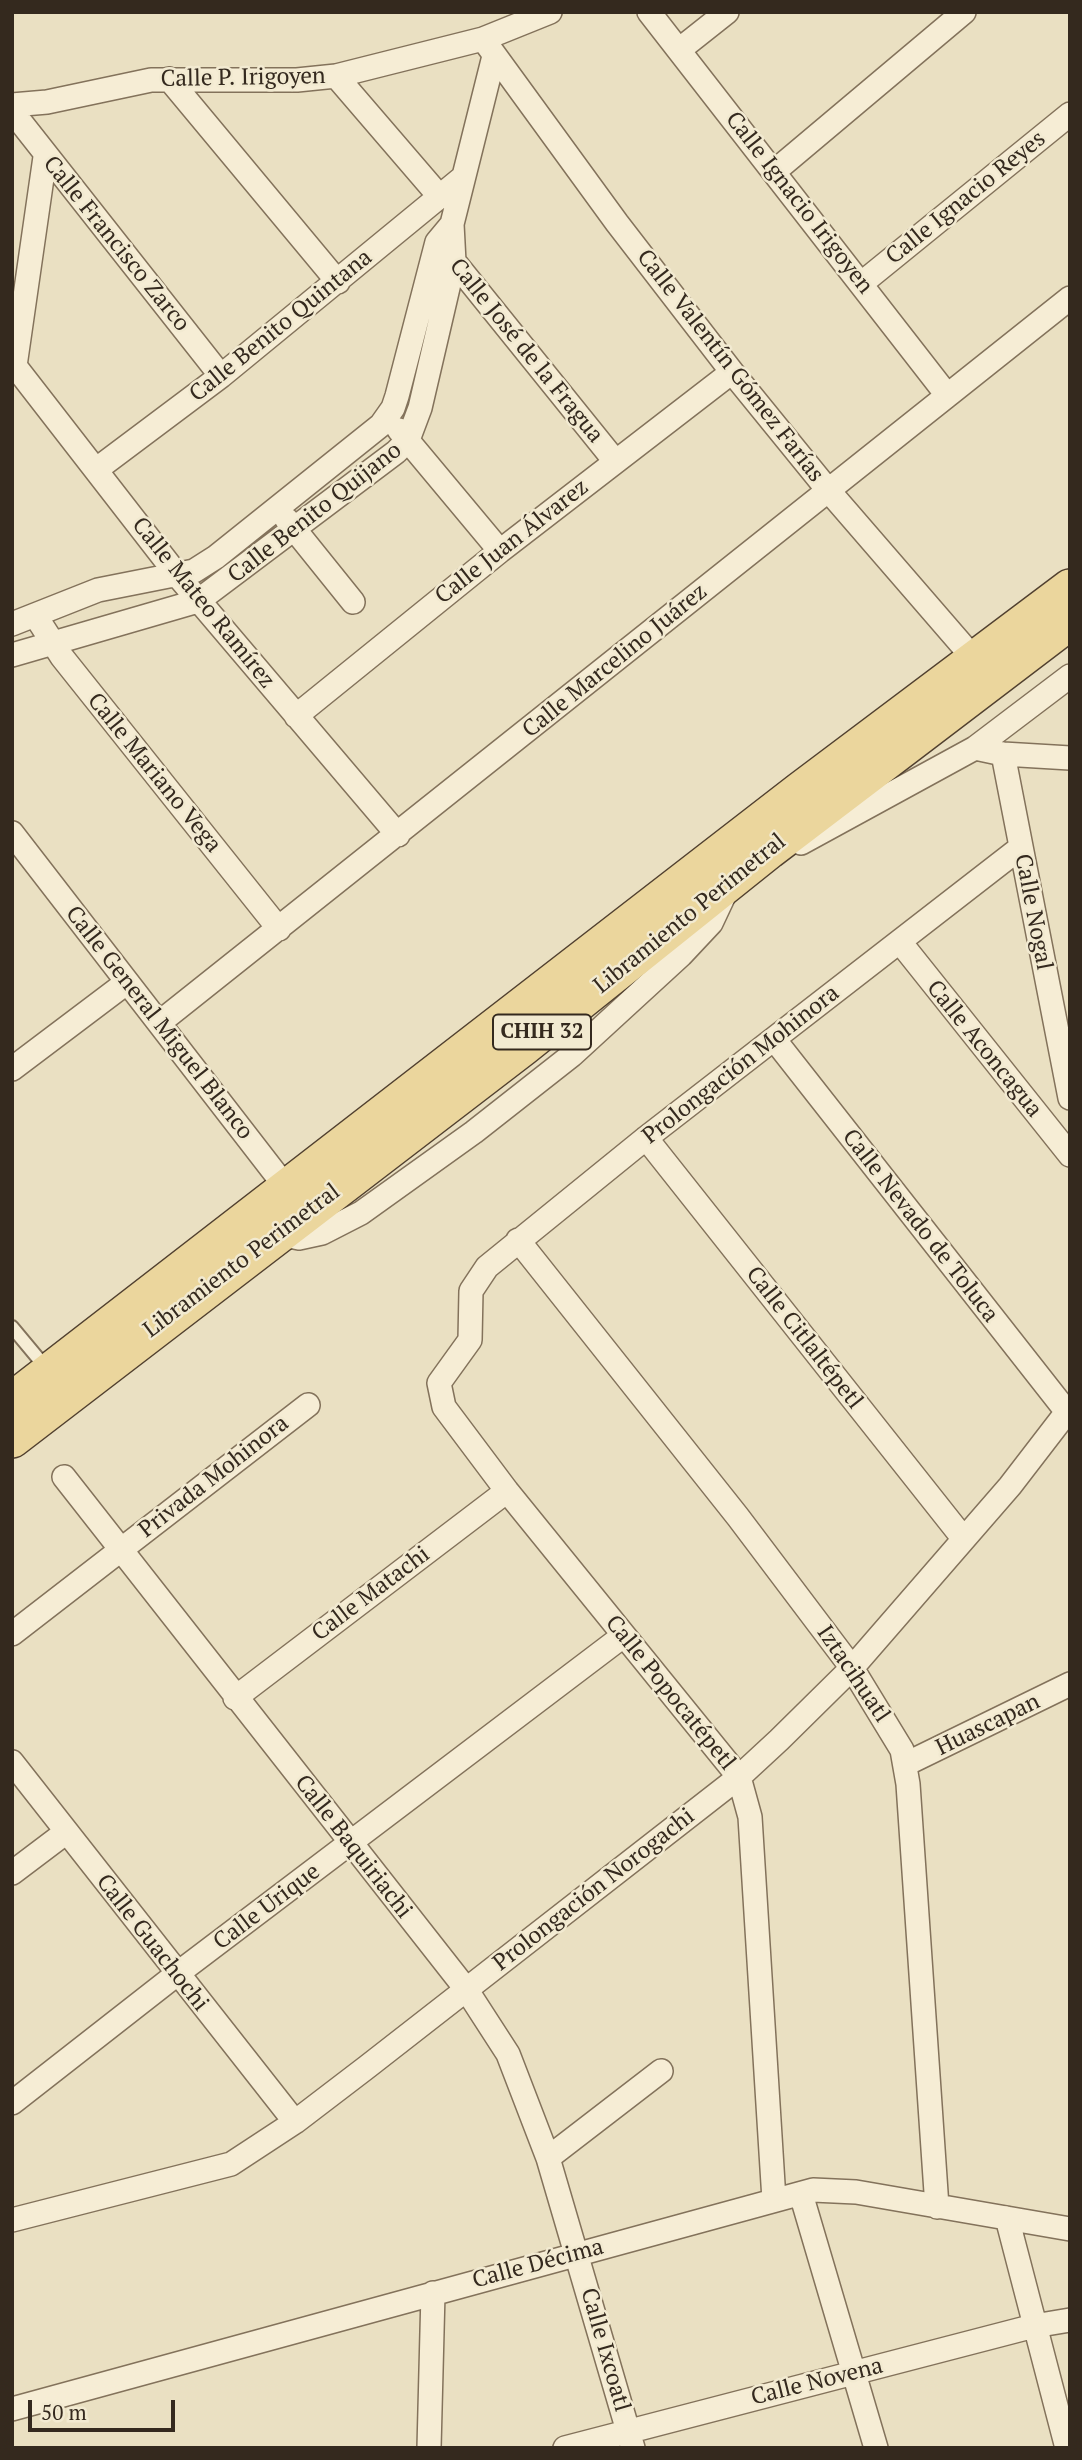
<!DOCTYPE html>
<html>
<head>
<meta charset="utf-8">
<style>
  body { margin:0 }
  #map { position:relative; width:1082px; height:2460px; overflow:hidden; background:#eae0c2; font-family:"PT Serif",serif }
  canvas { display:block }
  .frame { position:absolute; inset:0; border:14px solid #34291e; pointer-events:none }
  .scale { position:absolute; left:28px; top:2400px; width:147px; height:32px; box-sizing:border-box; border:4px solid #34291e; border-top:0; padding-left:9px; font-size:21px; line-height:24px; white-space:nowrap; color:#34291e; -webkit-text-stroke:5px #f2ead1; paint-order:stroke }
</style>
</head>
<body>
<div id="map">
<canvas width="1082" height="2460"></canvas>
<div class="frame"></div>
<div class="scale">50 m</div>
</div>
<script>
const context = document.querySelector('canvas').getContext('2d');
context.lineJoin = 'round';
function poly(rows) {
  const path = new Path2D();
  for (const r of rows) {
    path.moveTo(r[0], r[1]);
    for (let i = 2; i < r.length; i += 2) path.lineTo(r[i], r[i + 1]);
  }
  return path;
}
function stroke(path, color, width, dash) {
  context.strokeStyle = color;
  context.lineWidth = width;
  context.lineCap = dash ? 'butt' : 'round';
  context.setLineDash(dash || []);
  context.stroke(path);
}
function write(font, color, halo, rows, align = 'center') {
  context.font = font + ' "PT Serif",serif';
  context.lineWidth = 5;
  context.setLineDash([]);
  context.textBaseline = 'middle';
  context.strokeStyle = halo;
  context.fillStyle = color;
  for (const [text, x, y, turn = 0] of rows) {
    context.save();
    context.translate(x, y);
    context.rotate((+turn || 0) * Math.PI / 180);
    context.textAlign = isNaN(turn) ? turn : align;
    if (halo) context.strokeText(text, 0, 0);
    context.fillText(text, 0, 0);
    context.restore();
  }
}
const service = poly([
  [12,1327,47,1369]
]);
const minor = poly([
  [649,12,947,395],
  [483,39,617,223,732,372,828,490,982,668],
  [679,50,727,12],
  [336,76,440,197],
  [169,79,338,282],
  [12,105,47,102,151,80,297,80,336,76,483,39,550,12],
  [12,111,221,376],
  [775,171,964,12],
  [448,254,615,461],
  [862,283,1070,114],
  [15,366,178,576,398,835],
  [15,366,45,157],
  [399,430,500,551],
  [97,469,221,376,461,179],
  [287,520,353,602],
  [35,615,62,657,279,929],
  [12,624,98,590,194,571,216,557,381,425,393,408,397,396,437,242,452,224],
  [12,655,198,601,396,452,408,440,420,408,454,262,452,224,494,56],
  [296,716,500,551,732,372],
  [975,748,1003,754,1070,1098],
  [1003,754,1070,758],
  [12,833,295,1199],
  [801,843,975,748,1070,676],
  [900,942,1070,1155],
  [159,1023,1070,298],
  [774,1039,1067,1412],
  [12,1069,126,983],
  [646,1138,963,1538],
  [279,1234,299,1238,322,1233,361,1213,474,1132,572,1055,681,955,711,923,727,889],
  [518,1240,738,1517,852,1668,902,1750,908,1784,937,2207],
  [64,1477,466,1989,508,2054,548,2158,633,2448],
  [12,1634,308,1405],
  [235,1698,507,1491],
  [12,1762,295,2122],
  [906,1764,1070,1684],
  [12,1873,65,1833],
  [12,2103,177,1974,623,1636],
  [548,2158,661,2071],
  [801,2194,876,2448],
  [774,2200,750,1817,739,1777,507,1491,444,1407,439,1383,470,1340,471,1291,487,1267,646,1138,1020,848],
  [1007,2218,1067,2448],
  [12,2220,231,2164,295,2122,367,2067,739,1777,779,1740,852,1668,1010,1486,1070,1408],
  [12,2409,813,2190,856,2192,1070,2229],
  [429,2448,433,2293],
  [565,2448,1034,2326,1070,2320]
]);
const primary = poly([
  [12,1401,800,791,1070,588],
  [12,1439,523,1047,769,850,1070,621]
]);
stroke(service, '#83725b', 16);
stroke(minor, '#83725b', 26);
stroke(primary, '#51402f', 40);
stroke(service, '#f6edd5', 12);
stroke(minor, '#f6edd5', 23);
stroke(primary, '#ebd69d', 37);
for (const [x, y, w] of [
  [542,1032,98]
]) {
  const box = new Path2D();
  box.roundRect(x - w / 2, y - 17.5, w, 35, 5);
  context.fillStyle = '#f2ead1';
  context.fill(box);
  stroke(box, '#34291e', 2);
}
write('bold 21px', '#34291e', null, [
  ["CHIH 32",542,1032]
]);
write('23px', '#34291e', '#f2ead1', [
  ["Calle P. Irigoyen",243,78,-1],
  ["Calle Ignacio Reyes",966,198,-39],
  ["Calle Ignacio Irigoyen",799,203,52],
  ["Calle Francisco Zarco",116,244,51],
  ["Calle Benito Quintana",281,326,-39],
  ["Calle José de la Fragua",526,351,51],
  ["Calle Valentín Gómez Farías",730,366,52],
  ["Calle Benito Quijano",315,513,-38],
  ["Calle Juan Álvarez",512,542,-38],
  ["Calle Mateo Ramírez",203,603,51],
  ["Calle Marcelino Juárez",615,661,-39],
  ["Calle Mariano Vega",154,773,51],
  ["Calle Nogal",1033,912,79],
  ["Libramiento Perimetral",690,914,-39],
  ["Calle General Miguel Blanco",159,1023,52],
  ["Calle Aconcagua",984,1049,51],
  ["Prolongación Mohinora",741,1065,-38],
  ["Calle Nevado de Toluca",920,1226,52],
  ["Libramiento Perimetral",242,1261,-37],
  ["Calle Citlaltépetl",804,1338,52],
  ["Privada Mohinora",214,1477,-38],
  ["Calle Matachi",371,1594,-37],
  ["Iztacihuatl",853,1674,56],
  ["Calle Popocatépetl",670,1693,51],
  ["Huascapan",988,1725,-26],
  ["Calle Baquiriachi",353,1847,52],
  ["Prolongación Norogachi",594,1890,-38],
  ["Calle Urique",267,1907,-37],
  ["Calle Guachochi",152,1943,52],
  ["Calle Décima",538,2264,-15],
  ["Calle Ixcoatl",605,2350,74],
  ["Calle Novena",817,2382,-14]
]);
</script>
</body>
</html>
